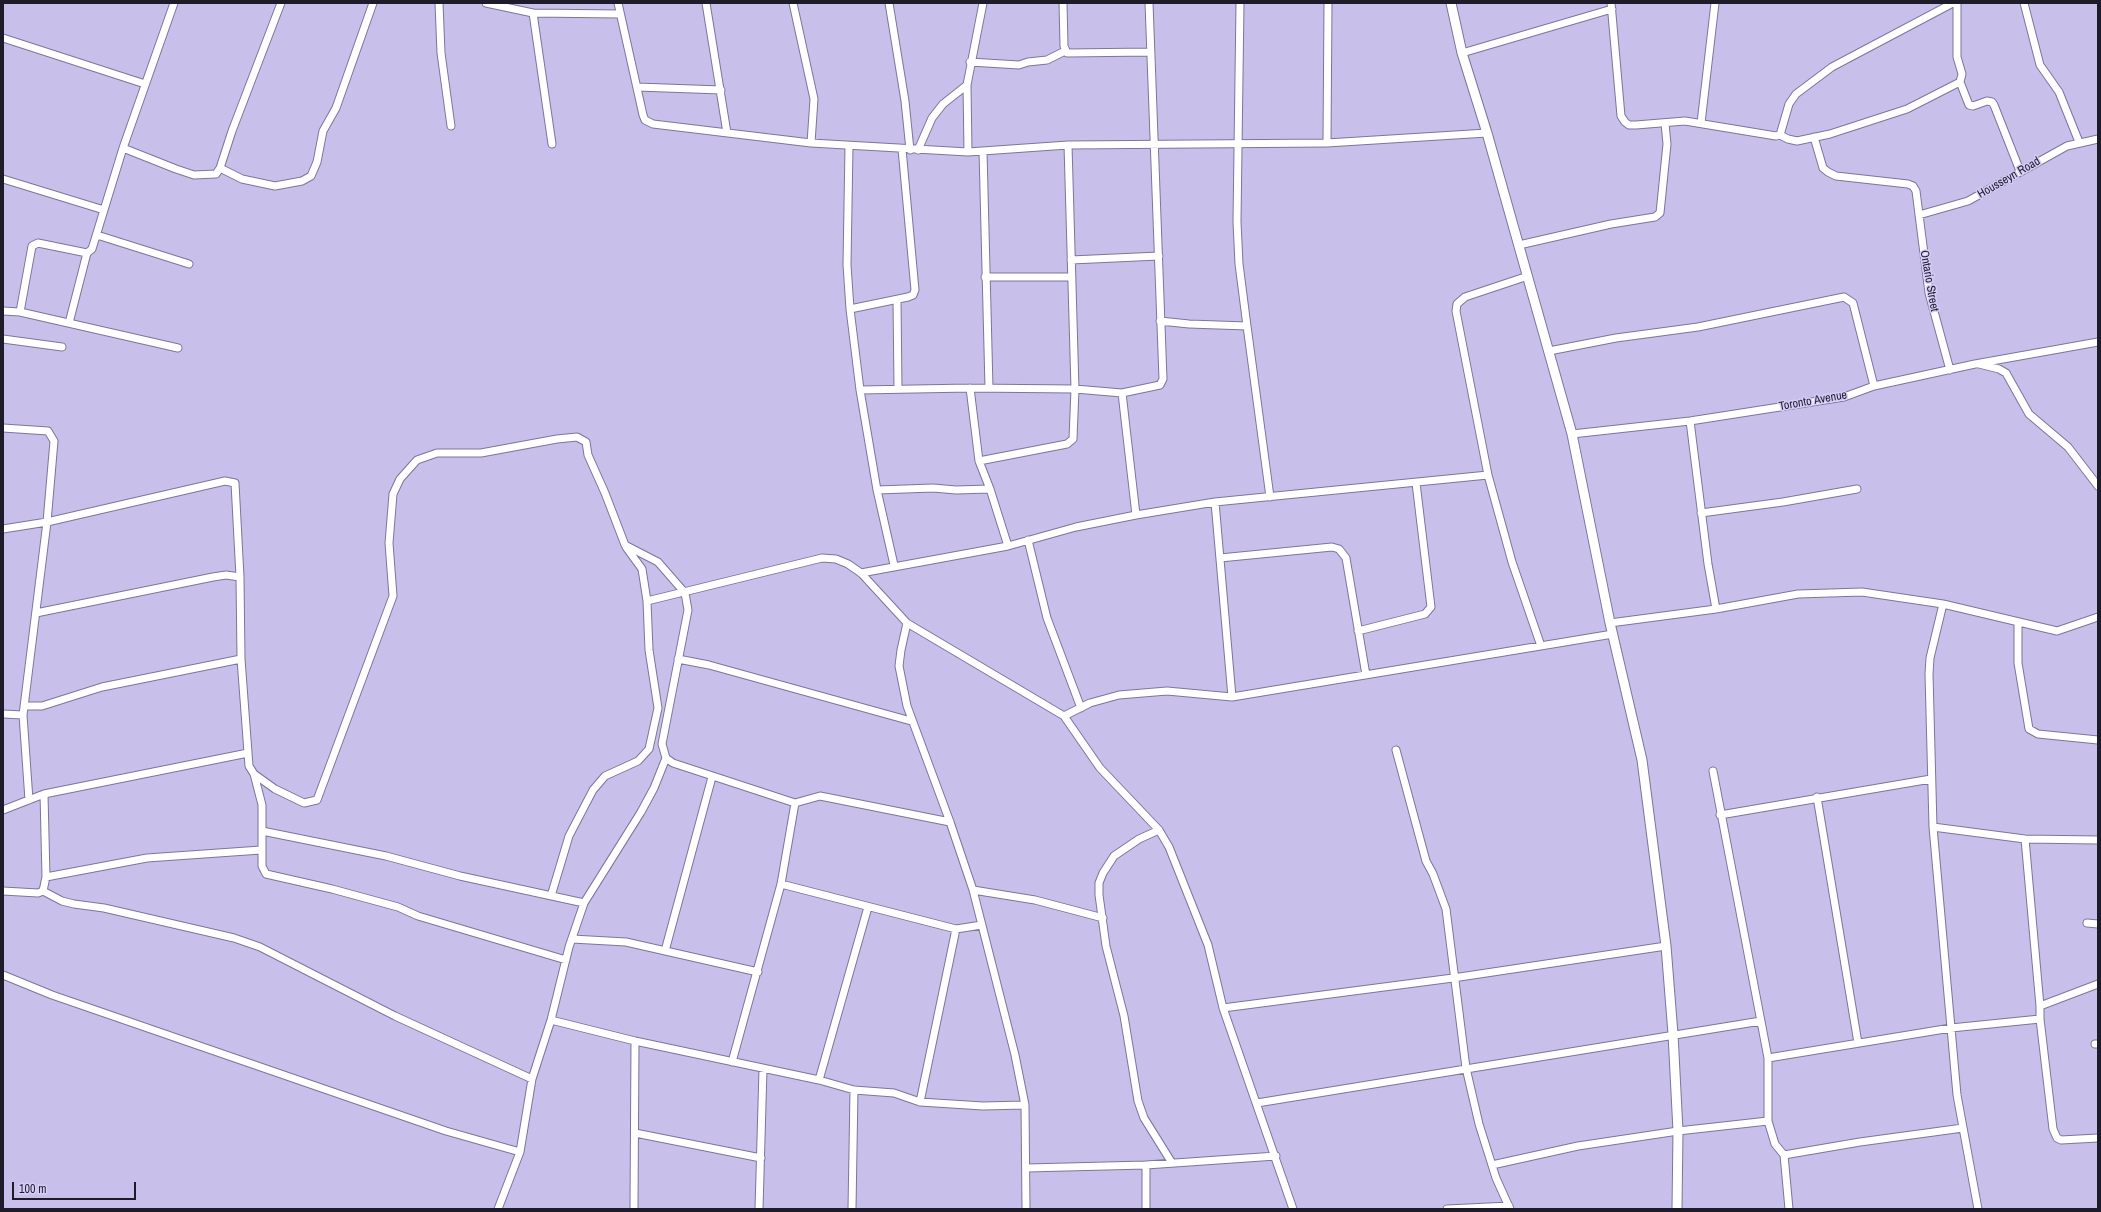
<!DOCTYPE html>
<html>
<head>
<meta charset="utf-8">
<style>
  body { margin:0 }
  #map { position:relative; width:2101px; height:1212px; overflow:hidden; background:#c8c0eb; font-family:"Archivo Narrow",sans-serif }
  canvas { display:block }
  .frame { position:absolute; inset:0; border:4px solid #1e1b2a; pointer-events:none }
  .scale { position:absolute; left:12px; top:1182px; width:124px; height:18px; box-sizing:border-box; border:2px solid #1e1b2a; border-top:0; padding-left:5px; font-size:12px; line-height:14px; white-space:nowrap; color:#1e1b2a; -webkit-text-stroke:3px #d5cdf8; paint-order:stroke }
</style>
</head>
<body>
<div id="map">
<canvas width="2101" height="1212"></canvas>
<div class="frame"></div>
<div class="scale">100 m</div>
</div>
<script>
const context = document.querySelector('canvas').getContext('2d');
context.lineJoin = 'round';
function poly(rows) {
  const path = new Path2D();
  for (const r of rows) {
    path.moveTo(r[0], r[1]);
    for (let i = 2; i < r.length; i += 2) path.lineTo(r[i], r[i + 1]);
  }
  return path;
}
function stroke(path, color, width, dash) {
  context.strokeStyle = color;
  context.lineWidth = width;
  context.lineCap = dash ? 'butt' : 'round';
  context.setLineDash(dash || []);
  context.stroke(path);
}
function write(font, color, halo, rows, align = 'center') {
  context.font = font + ' "Archivo Narrow",sans-serif';
  context.lineWidth = 3;
  context.setLineDash([]);
  context.textBaseline = 'middle';
  context.strokeStyle = halo;
  context.fillStyle = color;
  for (const [text, x, y, turn = 0] of rows) {
    context.save();
    context.translate(x, y);
    context.rotate((+turn || 0) * Math.PI / 180);
    context.textAlign = isNaN(turn) ? turn : align;
    if (halo) context.strokeText(text, 0, 0);
    context.fillText(text, 0, 0);
    context.restore();
  }
}
const minor = poly([
  [439,3,441,53,451,126],
  [486,3,533,13,620,14],
  [618,3,643,115,645,120,653,124,811,143,968,152,1068,145,1327,143,1487,133],
  [706,3,727,133],
  [793,3,814,99,811,143],
  [889,3,905,101,910,150],
  [1063,3,1064,46,1067,53,1150,52],
  [1240,3,1237,222,1239,264,1247,326],
  [1611,3,1621,116,1625,122,1629,125,1636,125,1685,121,1776,136,1780,135,1789,104,1796,94,1832,67,1953,3],
  [2024,3,2040,65,2059,92,2079,142],
  [533,13,552,144],
  [3,38,145,84],
  [1462,53,1612,9],
  [970,62,1019,65,1028,62,1047,60,1065,51],
  [1960,82,1969,105,1973,106,1987,101,1992,102,1994,105,2020,171],
  [637,87,721,90],
  [1701,123,1715,3],
  [1780,135,1788,139,1797,141,1830,134,1907,109,1960,82,1962,74,1957,57,1957,3],
  [1814,137,1823,168,1828,172,1836,176,1908,184,1913,186,1916,191,1929,293,1950,370],
  [1327,143,1328,3],
  [849,146,847,265,850,309,860,390,877,490,894,565],
  [123,148,176,169,194,175,216,174,220,168,232,131,281,3],
  [918,150,932,118,943,104,967,85],
  [983,151,989,388],
  [968,152,967,85,983,3],
  [220,168,242,179,275,186,302,181,311,176,317,162,323,131,336,108,373,3],
  [3,179,104,210],
  [1919,215,1968,201,2067,146,2098,139],
  [97,235,189,264],
  [1519,245,1611,224,1655,217,1660,213,1667,144,1665,123],
  [1071,260,1159,256],
  [1528,276,1465,297,1457,304,1456,311,1488,475,1512,562,1541,646],
  [985,277,1071,277],
  [897,300,898,389],
  [850,309,908,297,913,295,915,290,902,149],
  [3,311,20,312,178,348],
  [20,312,32,246,38,243,87,253,92,249,123,148,174,3],
  [1160,321,1189,324,1247,326,1270,497],
  [69,323,87,253],
  [3,339,62,347],
  [1549,351,1616,338,1698,327,1844,297,1853,303,1874,386],
  [1979,364,1999,369,2006,373,2029,414,2068,447,2098,486],
  [970,388,979,461,990,489,1008,546],
  [860,390,970,388,1075,389,1122,393,1160,385,1163,379,1149,3],
  [1122,393,1136,515],
  [1690,421,1708,564,1716,609],
  [3,428,48,431,54,441,47,522,23,715,29,800],
  [1572,434,1690,421,1844,397,1874,386,1975,364,2098,342],
  [979,461,1067,444,1073,439,1075,389,1068,145],
  [877,490,933,488,956,490,990,489],
  [1215,502,1232,697],
  [1701,513,1783,502,1857,489],
  [3,529,47,522,225,481,235,483,240,577,241,659,249,766,254,774,262,805,262,831,386,856,460,876,584,903],
  [1028,540,1047,618,1081,708],
  [1220,558,1332,547,1339,549,1346,558,1366,675],
  [861,573,1008,546,1076,527,1136,515,1215,502,1488,475],
  [647,601,822,558,836,559,848,564,861,573,907,623,1064,716,1100,768,1159,830,1169,847,1208,945,1223,1008,1293,1209],
  [1943,604,1930,658,1929,674,1933,827,1957,1095,1978,1209],
  [36,613,213,577,226,575,240,577],
  [2018,622,2018,663,2029,729,2038,734,2098,740],
  [907,623,901,650,899,666,907,706,950,822,973,890,1015,1055,1025,1105,1026,1209],
  [1610,623,1716,609,1798,594,1862,592,1943,604,2057,631,2098,617],
  [1358,631,1425,614,1431,607,1416,483],
  [678,659,709,665,911,721],
  [24,706,42,706,102,687,241,659],
  [3,714,23,715],
  [1064,716,1090,703,1119,695,1167,691,1232,697,1613,634],
  [1396,750,1426,861,1433,874,1446,909,1466,1068,1479,1124,1496,1178,1510,1209],
  [1713,771,1768,1058,1768,1121,1775,1144,1784,1155,1789,1209],
  [254,774,275,789,304,803,317,800,393,596,389,543,393,494,400,479,417,460,437,453,481,453,557,439,577,437,586,442,588,455,605,493,625,545,658,562,685,593,688,610,662,744,666,758,673,763,795,803,781,884,732,1062],
  [1817,797,1858,1043],
  [795,803,820,796,950,822],
  [3,810,44,794],
  [1720,815,1931,779],
  [1933,827,2025,839,2098,840],
  [1159,830,1139,839,1114,856,1103,873,1099,883,1099,895,1106,946,1124,1016,1138,1101,1144,1118,1172,1163],
  [262,831,262,866,266,874,332,889,398,907,418,916,566,960],
  [2025,839,2040,1006,2040,1019,2053,1129,2057,1138,2061,1140,2098,1138],
  [46,877,147,858,261,850],
  [781,884,956,929,982,925],
  [973,890,1035,900,1103,918],
  [3,891,38,893,43,891,46,877,44,794,248,753],
  [43,891,62,901,74,904,104,908,234,938,260,947,395,1016,532,1079],
  [551,896,569,836,593,790,605,776,638,761,649,749,658,708,649,650,647,601,642,569,626,547],
  [2087,923,2098,924],
  [572,939,626,942,758,972],
  [665,951,712,777],
  [3,975,52,995,446,1131,520,1152],
  [2040,1006,2098,984],
  [1223,1008,1453,978,1666,946],
  [551,1020,635,1041,819,1080,854,1090,894,1093,920,1102,983,1106,1025,1105],
  [2095,1044,2098,1044],
  [1768,1058,1951,1028,2040,1019],
  [819,1080,868,907],
  [920,1102,956,929],
  [1257,1103,1761,1021],
  [635,1133,761,1158],
  [1784,1155,1860,1142,1963,1128],
  [1492,1165,1578,1146,1678,1131,1768,1121],
  [1027,1168,1146,1165],
  [498,1209,520,1152,532,1079,551,1020,569,947,584,903,641,812,654,788,666,758],
  [634,1209,635,1041],
  [759,1209,763,1069],
  [852,1209,854,1090],
  [1146,1209,1146,1165,1276,1156],
  [1447,1209,1509,1206]
]);
const tertiary = poly([
  [1451,3,1462,53,1487,133,1572,434,1610,623,1642,760,1666,946,1673,1034,1678,1131,1677,1209]
]);
stroke(minor, '#7c759c', 9);
stroke(tertiary, '#7c759c', 11);
stroke(minor, '#fff', 7);
stroke(tertiary, '#fff', 9);
write('12px', '#1e1b2a', '#d5cdf8', [
  ["Housseyn Road",2009,178,-30],
  ["Ontario Street",1929,281,80],
  ["Toronto Avenue",1813,401,-10]
]);
</script>
</body>
</html>
